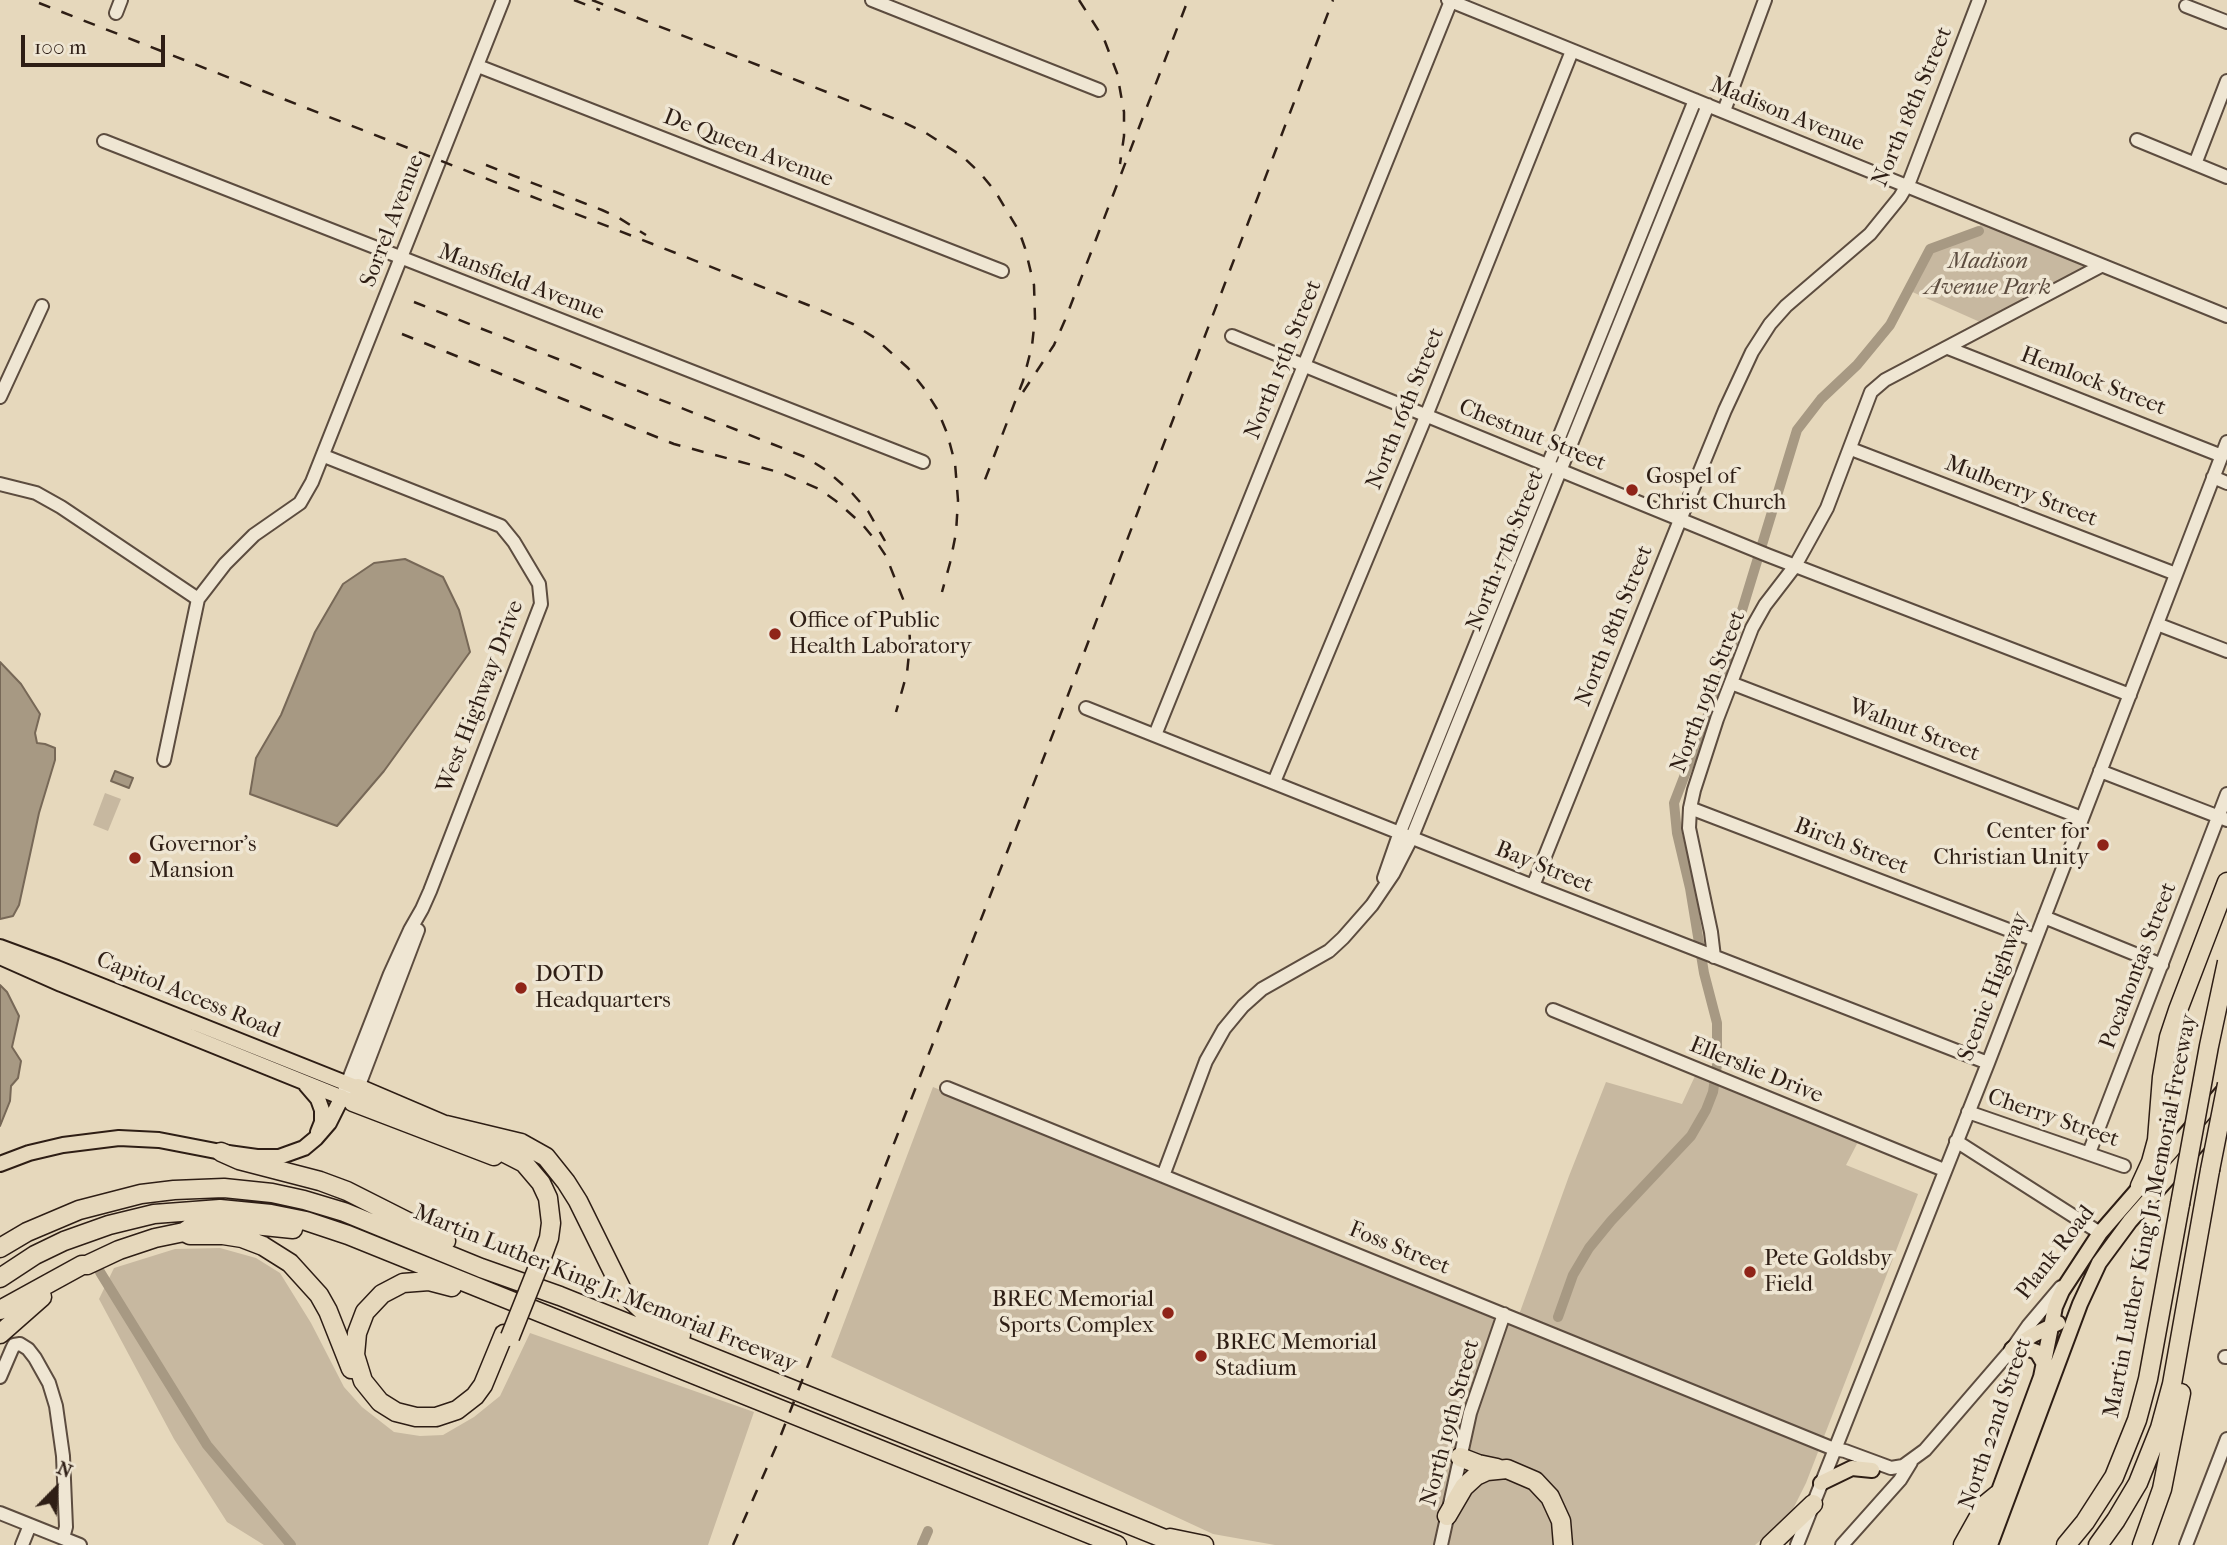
<!DOCTYPE html>
<html>
<head>
<meta charset="utf-8">
<style>
  body { margin:0 }
  #map { position:relative; width:2227px; height:1545px; overflow:hidden; background:#e6d8bc; font-family:"IM FELL French Canon",serif }
  canvas { display:block }
  .north { position:absolute; left:21px; top:1454px; width:70px; height:70px; -webkit-text-stroke:5px #efe6d3; paint-order:stroke; rotate:24deg; font-size:19px; font-weight:700; line-height:28px; text-align:center; color:#2e1e15 }
  .north::after { content:''; display:block; margin:auto; width:24px; height:32px; background:#2e1e15; clip-path:polygon(50% 0,100% 100%,50% 72%,0 100%) }
  .scale { position:absolute; left:21px; top:35px; width:144px; height:32px; box-sizing:border-box; border:4px solid #2e1e15; border-top:0; padding-left:9px; font-size:21px; line-height:24px; white-space:nowrap; color:#2e1e15; -webkit-text-stroke:5px #efe6d3; paint-order:stroke }
</style>
</head>
<body>
<div id="map">
<canvas width="2227" height="1545"></canvas>
<div class="north">N</div>
<div class="scale">100 m</div>
</div>
<script>
const context = document.querySelector('canvas').getContext('2d');
context.lineJoin = 'round';
function paint(path, color) {
  context.fillStyle = color;
  context.fill(path, 'evenodd');
}
function poly(rows) {
  const path = new Path2D();
  for (const r of rows) {
    path.moveTo(r[0], r[1]);
    for (let i = 2; i < r.length; i += 2) path.lineTo(r[i], r[i + 1]);
  }
  return path;
}
function stroke(path, color, width, dash) {
  context.strokeStyle = color;
  context.lineWidth = width;
  context.lineCap = dash ? 'butt' : 'round';
  context.setLineDash(dash || []);
  context.stroke(path);
}
function write(font, color, halo, rows, align = 'center') {
  context.font = font + ' "IM FELL French Canon",serif';
  context.lineWidth = 7;
  context.setLineDash([]);
  context.textBaseline = 'middle';
  context.strokeStyle = halo;
  context.fillStyle = color;
  for (const [text, x, y, turn = 0] of rows) {
    context.save();
    context.translate(x, y);
    context.rotate((+turn || 0) * Math.PI / 180);
    context.textAlign = isNaN(turn) ? turn : align;
    if (halo) context.strokeText(text, 0, 0);
    context.fillText(text, 0, 0);
    context.restore();
  }
}
paint(poly([
  [1983,217,2101,266,1989,326,1908,290,1930,249,1978,231],
  [105,793,121,799,108,831,93,825],
  [1695,1076,1858,1142,1846,1165,1918,1194,1806,1483,1789,1517,1755,1545,1275,1545,1213,1534,831,1357,933,1087,1516,1323,1569,1176,1606,1082,1682,1104],
  [220,1248,256,1258,280,1273,311,1323,344,1387,362,1407,394,1432,420,1436,443,1435,474,1417,500,1396,530,1333,754,1412,708,1545,264,1545,227,1522,174,1439,99,1299,114,1268,175,1249]
]), '#c7b8a0');
const water = poly([
  [405,559,443,577,459,610,470,652,384,771,337,826,250,794,256,758,281,715,315,632,343,584,374,563,405,559],
  [0,662,21,684,40,714,35,733,37,743,45,744,55,748,55,760,39,813,19,905,13,916,0,919,0,662],
  [115,771,133,778,129,788,111,781,115,771],
  [0,985,7,992,19,1016,12,1047,21,1061,18,1078,11,1086,10,1101,0,1126,0,985]
]);
paint(water, '#a79983');
stroke(water, '#776857', 2);
stroke(poly([
  [100,1272,207,1445,291,1545],
  [1558,1317,1573,1275,1589,1248,1611,1221,1691,1136,1706,1110,1713,1092,1717,1065,1717,1023,1704,973,1690,888,1677,833,1674,803,1718,689,1797,430,1821,399,1857,365,1890,325,1930,249,1979,231],
  [922,1545,928,1531]
]), '#a79983', 10);
const minor = poly([
  [872,0,1099,90],
  [1448,0,2227,316],
  [2186,6,2227,22],
  [116,13,121,0],
  [478,66,1002,271],
  [1724,111,1765,0],
  [2137,140,2227,177],
  [104,141,923,462],
  [2195,164,2227,81],
  [1232,336,1767,555,2130,695],
  [1948,348,2222,456],
  [0,397,42,306],
  [1851,449,2176,574],
  [324,456,501,526,514,542,539,584,541,604,430,891,422,909,410,930,390,974,342,1097],
  [2213,477,2227,483],
  [0,484,36,493,61,507,198,599],
  [2157,624,2227,651],
  [1731,683,2082,818],
  [1086,708,1533,886,1988,1063],
  [1155,735,1451,1],
  [164,760,198,599,225,564,254,535,300,503,312,482,503,0],
  [2100,771,2227,820],
  [1274,782,1426,416,1572,51],
  [1690,808,2035,940],
  [1384,878,1400,832,1695,100],
  [1533,886,1680,520,1725,410,1752,352,1770,324,1786,306,1870,234,1900,197,1910,180,1979,0],
  [2044,917,2162,965],
  [1714,957,1711,932,1689,828,1690,808,1694,790,1717,719,1752,628,1765,605,1795,566,1827,508,1871,392,1885,380,2101,266],
  [1553,1010,1944,1170],
  [947,1088,1834,1449,1845,1451,1891,1468,1903,1466,1925,1450,2012,1349,2028,1326,2061,1287],
  [356,1093,418,930],
  [1968,1112,2124,1166],
  [1956,1141,2100,1233],
  [2089,1153,2227,794],
  [1163,1176,1206,1061,1224,1029,1243,1006,1262,989,1329,951,1343,938,1372,905,1393,874,1412,837,1708,105],
  [2225,1357,2227,1357],
  [0,1377,12,1349,14,1345,20,1344,28,1349,35,1358,49,1383,56,1406,63,1456,66,1527,63,1538],
  [0,1513,80,1545],
  [22,1545,30,1525],
  [1441,1545,1470,1413,1504,1314],
  [1797,1545,1988,1063,2227,442],
  [1842,1545,1900,1480,1911,1462],
  [2186,1545,2227,1439]
]);
const major = poly([
  [0,947,57,968,358,1088],
  [0,957,61,984,353,1102],
  [306,1085,318,1099,322,1110,322,1122,318,1132],
  [0,1164,29,1153,63,1145,119,1138,159,1140,221,1152,257,1157,279,1157,304,1148,316,1138,329,1123,342,1097],
  [2018,1345,2037,1352,2044,1364],
  [2012,1349,2033,1335,2058,1323],
  [1821,1483,1852,1468,1872,1470],
  [1979,1545,2041,1377,2055,1307,2062,1291,2100,1233,2226,1088],
  [1990,1545,2080,1304,2099,1263,2130,1221,2219,1120]
]);
const highway = poly([
  [358,1088,454,1129],
  [353,1102,494,1156],
  [446,1125,521,1143,546,1157,566,1182,578,1201,623,1292,645,1313,681,1335],
  [483,1142,524,1163,541,1183,548,1198,551,1223,549,1238,542,1257],
  [221,1152,239,1160,320,1181,347,1191,446,1241],
  [2140,1186,2151,1162,2157,1140,2162,1077,2169,1037,2178,1010,2227,882],
  [184,1232,190,1235,223,1235,242,1238,263,1246,290,1263,319,1295,328,1311,351,1369],
  [0,1248,27,1232,79,1210,141,1194,174,1190,224,1188,272,1193,304,1200,344,1212,481,1268,560,1296,1180,1545],
  [0,1278,35,1255,64,1241,109,1225,154,1214,220,1209,271,1214,306,1221,348,1235,1117,1545],
  [452,1287,429,1281,403,1283,382,1294,365,1312,357,1333,355,1355,363,1381,380,1402,396,1412,416,1417,436,1417,457,1410,475,1396,483,1385,504,1334],
  [0,1310,82,1265,87,1265,119,1250,155,1238,184,1232,190,1228,209,1226,254,1225,293,1229],
  [0,1334,42,1297],
  [1460,1457,1478,1464,1497,1468],
  [1447,1516,1464,1487,1476,1476,1487,1471,1507,1469,1535,1481,1550,1497,1561,1521,1563,1545],
  [1170,1538,1204,1545],
  [1770,1545,1813,1504],
  [1963,1545,1986,1504,1997,1495],
  [2066,1545,2085,1522,2114,1477,2137,1420,2148,1379,2180,1204],
  [2098,1545,2116,1520,2138,1483,2160,1428,2172,1384,2210,1170],
  [2142,1545,2162,1489,2181,1393]
]);
stroke(minor, '#5c4c3f', 16);
stroke(major, '#2e1e15', 18);
stroke(highway, '#2e1e15', 21);
stroke(minor, '#efe6d3', 12);
stroke(major, '#e6d8bc', 14);
stroke(highway, '#e6d8bc', 18);
stroke(poly([
  [574,0,600,10],
  [592,0,903,122,926,133,962,156,980,173,995,191,1019,231,1025,248,1034,285,1035,318,1032,346,1023,381,981,490],
  [1079,0,1104,39,1117,73,1124,112,1124,136,1120,164],
  [39,3,808,305,853,324,875,338,908,368,923,387,937,409,947,433,955,463,958,500,956,533,950,563,942,592],
  [486,165,602,210,619,218,646,235],
  [414,302,805,457,826,470,852,493,868,511,885,541],
  [402,334,674,444,782,473,819,489,836,501,862,524,876,541,886,556,905,604,909,619,910,644,907,673,896,712],
  [1023,392,1054,345,1065,320,1188,0],
  [733,1545,779,1440,1068,695,1333,0]
]), '#2e1e15', 2.5, [12, 12]);
const highwayBridge = poly([
  [2210,1170,2227,1084],
  [2180,1204,2209,1046,2227,962],
  [510,1337,542,1257]
]);
stroke(highwayBridge, '#2e1e15', 21, []);
stroke(highwayBridge, '#e6d8bc', 18);
for (const [x, y, r, color] of [
  [1632,490,7,"#8f2418"],
  [775,634,7,"#8f2418"],
  [2103,845,7,"#8f2418"],
  [135,858,7,"#8f2418"],
  [521,988,7,"#8f2418"],
  [1750,1272,7,"#8f2418"],
  [1168,1313,7,"#8f2418"],
  [1201,1356,7,"#8f2418"]
]) {
  const dot = new Path2D();
  dot.arc(x, y, r, 0, 2 * Math.PI);
  context.fillStyle = color;
  context.fill(dot);
  stroke(dot, '#efe6d3', 2.5);
}
write('23px', '#2e1e15', '#efe6d3', [
  ["North 18th Street",1913,107,-67],
  ["Madison Avenue",1787,115,22],
  ["De Queen Avenue",748,149,21],
  ["Sorrel Avenue",393,221,-69],
  ["Mansfield Avenue",521,283,21],
  ["North 15th Street",1284,360,-68],
  ["Hemlock Street",2093,382,21],
  ["North 16th Street",1406,409,-68],
  ["Chestnut Street",1532,436,22],
  ["Mulberry Street",2021,492,21],
  ["North 17th Street",1506,551,-68],
  ["North 18th Street",1615,626,-68],
  ["North 19th Street",1709,692,-69],
  ["West Highway Drive",481,697,-69],
  ["Walnut Street",1914,731,21],
  ["Birch Street",1851,847,21],
  ["Bay Street",1544,868,22],
  ["Pocahontas Street",2139,966,-69],
  ["Scenic Highway",1994,987,-69],
  ["Capitol Access Road",188,996,22],
  ["Ellerslie Drive",1756,1071,22],
  ["Cherry Street",2053,1119,19],
  ["Martin Luther King Jr Memorial Freeway",2151,1216,-79],
  ["Foss Street",1399,1249,22],
  ["Plank Road",2056,1253,-52],
  ["Martin Luther King Jr Memorial Freeway",605,1289,22],
  ["North 19th Street",1451,1423,-75],
  ["North 22nd Street",1996,1424,-71]
]);
write('italic 23px', '#5c4c3f', '#efe6d3', [
  ["Madison",1988,262],
  ["Avenue Park",1988,288]
]);
write('23px', '#2e1e15', '#efe6d3', [
  ["Gospel of",1646,477],
  ["Christ Church",1646,503],
  ["Office of Public",789,621],
  ["Health Laboratory",789,647],
  ["Center for",2089,832,"right"],
  ["Christian Unity",2089,858,"right"],
  ["Governor's",149,845],
  ["Mansion",149,871],
  ["DOTD",535,975],
  ["Headquarters",535,1001],
  ["Pete Goldsby",1764,1259],
  ["Field",1764,1285],
  ["BREC Memorial",1154,1300,"right"],
  ["Sports Complex",1154,1326,"right"],
  ["BREC Memorial",1215,1343],
  ["Stadium",1215,1369]
], 'left');
</script>
</body>
</html>
